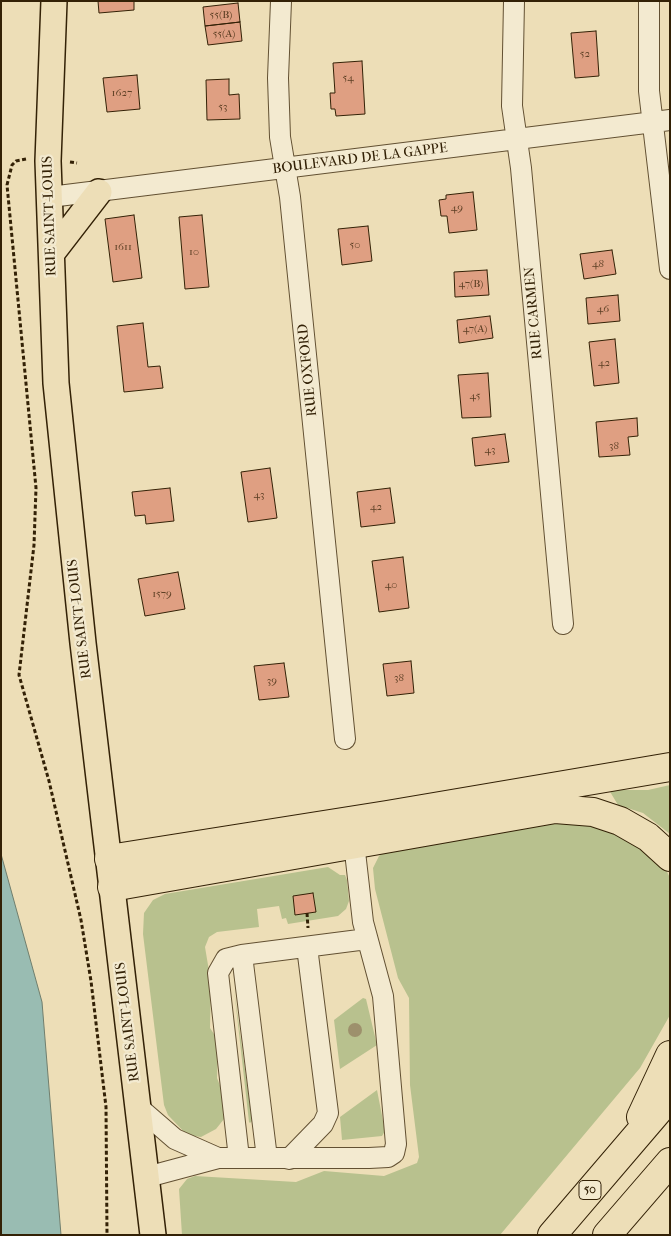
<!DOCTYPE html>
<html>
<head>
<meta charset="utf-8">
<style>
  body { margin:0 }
  #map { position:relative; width:671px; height:1236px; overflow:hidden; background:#eddeb7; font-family:"IM FELL French Canon",serif }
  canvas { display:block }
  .frame { position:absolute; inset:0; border:2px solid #332106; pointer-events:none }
</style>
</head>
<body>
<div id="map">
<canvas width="671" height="1236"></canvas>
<div class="frame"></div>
</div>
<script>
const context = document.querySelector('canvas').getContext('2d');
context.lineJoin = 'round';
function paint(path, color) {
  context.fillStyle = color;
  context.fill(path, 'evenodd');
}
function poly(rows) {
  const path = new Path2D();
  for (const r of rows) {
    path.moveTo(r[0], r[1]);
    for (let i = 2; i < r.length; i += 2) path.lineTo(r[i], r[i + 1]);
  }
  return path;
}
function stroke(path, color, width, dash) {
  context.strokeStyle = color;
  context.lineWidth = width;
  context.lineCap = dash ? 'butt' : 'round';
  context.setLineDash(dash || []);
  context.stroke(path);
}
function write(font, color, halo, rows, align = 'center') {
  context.font = font + ' "IM FELL French Canon",serif';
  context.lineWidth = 4.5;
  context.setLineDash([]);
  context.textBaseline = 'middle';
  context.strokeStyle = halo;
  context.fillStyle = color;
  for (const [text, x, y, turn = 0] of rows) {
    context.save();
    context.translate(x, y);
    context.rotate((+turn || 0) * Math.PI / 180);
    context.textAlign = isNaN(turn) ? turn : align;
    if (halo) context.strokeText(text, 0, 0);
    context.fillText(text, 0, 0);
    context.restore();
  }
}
paint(poly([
  [670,785,670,834,643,813,618,805,609,790,648,790],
  [565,819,621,828,659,855,670,878,670,1015,640,1068,500,1235,182,1235,179,1189,187,1179,195,1176,296,1182,324,1171,384,1176,417,1163,419,1157,410,1085,409,998,398,978,375,889,373,868,379,856,394,844],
  [328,867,340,875,345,875,347,880,349,901,346,909,338,916,288,924,286,918,282,919,279,906,257,909,259,927,217,932,209,937,205,947,211,983,210,1028,218,1040,217,1078,226,1101,224,1119,216,1129,201,1137,187,1135,168,1115,164,1105,143,934,144,913,153,900,165,894],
  [234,989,252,1121,250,1123,249,1122],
  [363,998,366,999,377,1045,340,1069,334,1020],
  [377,1090,385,1131,382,1136,342,1140,340,1117]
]), '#b8c18e');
const water = poly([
  [1,854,42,1002,61,1235,1,1235,1,854]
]);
paint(water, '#99bcb2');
stroke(water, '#707e6d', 1);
const building = poly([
  [98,1,134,1,134,10,99,13,98,1],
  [238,3,240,22,205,26,203,7,238,3],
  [240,22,242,41,208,45,205,26,240,22],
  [596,31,599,76,575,78,571,33,596,31],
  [362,61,365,114,336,116,335,109,331,109,330,93,335,93,333,63,362,61],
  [137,75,140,109,107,112,103,78,137,75],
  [229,79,229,95,239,94,240,119,207,120,206,80,229,79],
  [473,192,477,230,449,233,447,216,441,216,439,200,446,199,446,195,473,192],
  [134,215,142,278,113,282,105,219,134,215],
  [202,215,209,287,185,289,179,217,202,215],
  [368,226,372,261,342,265,338,229,368,226],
  [612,250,616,274,584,279,580,254,612,250],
  [487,270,489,295,455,297,454,272,487,270],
  [618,295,620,321,588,324,586,298,618,295],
  [490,316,493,338,459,343,457,320,490,316],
  [143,323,148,367,160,366,163,388,124,392,117,326,143,323],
  [615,339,619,383,594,386,589,342,615,339],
  [488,373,491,417,462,418,458,375,488,373],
  [637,418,638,436,628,437,630,455,599,457,596,422,637,418],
  [505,434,509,462,475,466,472,438,505,434],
  [270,468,277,518,248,522,241,472,270,468],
  [170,488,174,521,146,524,145,515,135,516,132,492,170,488],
  [390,488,395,523,361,527,357,492,390,488],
  [403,557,409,608,379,612,372,561,403,557],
  [178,572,185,609,145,616,138,579,178,572],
  [411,661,414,693,387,696,383,664,411,661],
  [284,663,289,697,259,700,254,666,284,663],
  [313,893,316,912,295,915,293,896,313,893]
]);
paint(building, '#df9f82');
stroke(building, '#332106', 1);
const minor = poly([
  [281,1,278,78,280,137,290,197,345,739],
  [514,1,512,106,521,168,563,624],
  [649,1,649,91,670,269],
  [50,197,670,120],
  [242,955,367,939],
  [138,1107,175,1139,218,1158],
  [239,1158,218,973,226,959,242,955,267,1158],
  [289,1159,323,1124,328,1113,307,947],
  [147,1177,218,1158,369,1158,388,1157,394,1153,396,1144,383,996,363,922,354,843]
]);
const major = poly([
  [54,1,48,161,56,383,83,643,153,1235],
  [52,253,99,192]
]);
const highway = poly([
  [109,859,387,815,670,767],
  [112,887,555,809,593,812,620,821,648,837,670,857],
  [641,1117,670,1055],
  [552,1235,670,1097],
  [607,1235,670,1162]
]);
stroke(minor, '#625032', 22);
stroke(major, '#332106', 28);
stroke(highway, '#332106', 30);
stroke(poly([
  [26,159,16,161,12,165,7,185,36,488,34,545,19,675,49,781,81,920,91,981,106,1107,107,1235],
  [70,162,77,163],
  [307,913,308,928]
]), '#332106', 3, [4, 2.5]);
stroke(minor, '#f3ead0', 20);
stroke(major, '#eddeb7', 25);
stroke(highway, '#eddeb7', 28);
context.fillStyle = '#9d906c';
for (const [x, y] of [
  [355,1030]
]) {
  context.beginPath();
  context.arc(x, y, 7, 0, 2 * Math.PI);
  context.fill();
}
write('11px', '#5e4025', null, [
  ["55(B)",221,15],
  ["55(A)",224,34],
  ["52",585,54],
  ["54",348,78],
  ["1627",122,93],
  ["53",223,107],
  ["49",457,208],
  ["50",355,245],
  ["1611",123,247],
  ["10",194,252],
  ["48",598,264],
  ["47(B)",471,284],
  ["46",603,309],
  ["47(A)",475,329],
  ["42",604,363],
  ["45",475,396],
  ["38",614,446],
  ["43",490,450],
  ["43",259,495],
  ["42",376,507],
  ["40",391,585],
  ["1579",162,594],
  ["38",399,678],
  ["39",272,681]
]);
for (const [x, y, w] of [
  [590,1190,22]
]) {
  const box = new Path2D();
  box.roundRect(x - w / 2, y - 9.5, w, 19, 4);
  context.fillStyle = '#f3ead0';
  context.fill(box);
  stroke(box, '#332106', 1);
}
write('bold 12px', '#332106', null, [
  ["50",590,1190]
]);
write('14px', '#332106', '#f3ead0', [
  ["BOULEVARD DE LA GAPPE",360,159,-7],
  ["RUE SAINT-LOUIS",50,216,-92],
  ["RUE CARMEN",534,313,-95],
  ["RUE OXFORD",308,370,-96],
  ["RUE SAINT-LOUIS",80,619,-97],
  ["RUE SAINT-LOUIS",128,1022,-97]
]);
</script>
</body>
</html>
